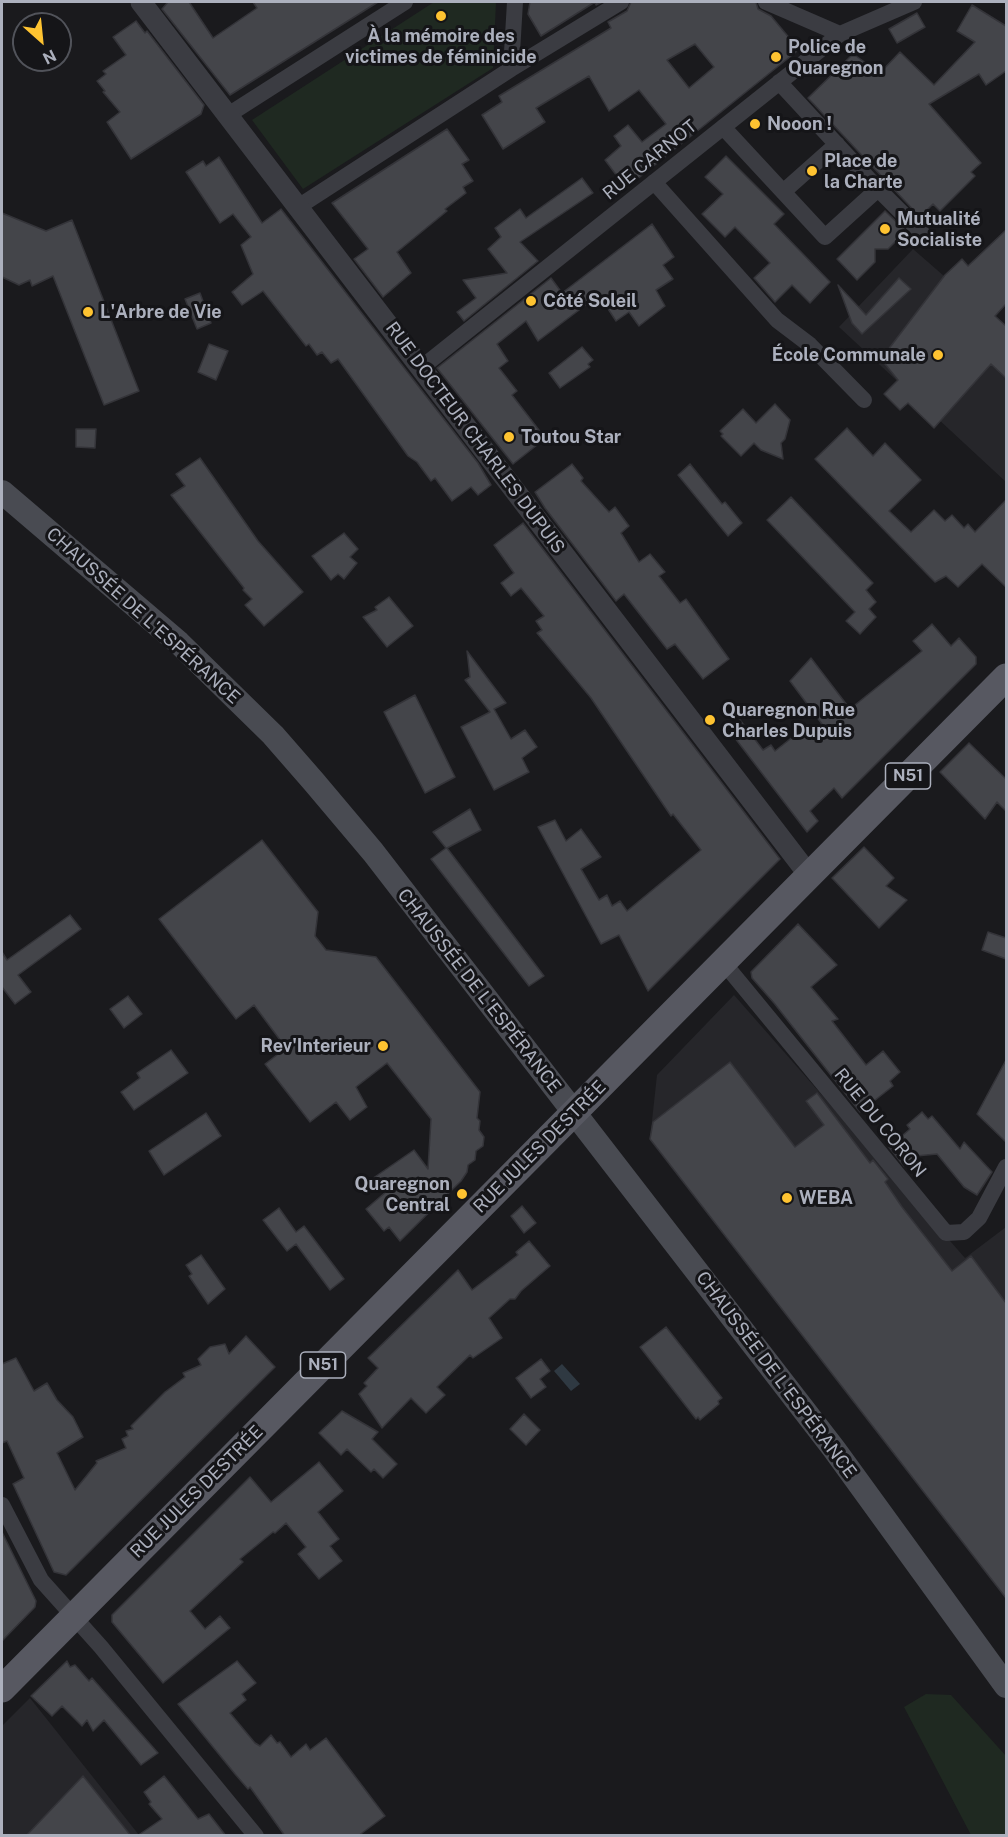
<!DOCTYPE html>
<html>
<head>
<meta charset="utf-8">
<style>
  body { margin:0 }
  #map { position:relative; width:1008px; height:1837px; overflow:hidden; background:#1a1a1d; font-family:"Public Sans",sans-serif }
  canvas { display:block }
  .frame { position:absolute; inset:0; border:3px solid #acb0bd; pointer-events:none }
  .north { position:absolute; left:12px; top:12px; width:60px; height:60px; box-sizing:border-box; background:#151518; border:2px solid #51535a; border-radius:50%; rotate:153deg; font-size:16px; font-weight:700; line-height:24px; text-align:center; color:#acb0bd }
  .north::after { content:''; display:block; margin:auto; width:21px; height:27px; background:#fec331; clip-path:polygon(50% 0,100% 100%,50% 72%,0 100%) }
</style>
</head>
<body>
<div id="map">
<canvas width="1008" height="1837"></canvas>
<div class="frame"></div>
<div class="north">N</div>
</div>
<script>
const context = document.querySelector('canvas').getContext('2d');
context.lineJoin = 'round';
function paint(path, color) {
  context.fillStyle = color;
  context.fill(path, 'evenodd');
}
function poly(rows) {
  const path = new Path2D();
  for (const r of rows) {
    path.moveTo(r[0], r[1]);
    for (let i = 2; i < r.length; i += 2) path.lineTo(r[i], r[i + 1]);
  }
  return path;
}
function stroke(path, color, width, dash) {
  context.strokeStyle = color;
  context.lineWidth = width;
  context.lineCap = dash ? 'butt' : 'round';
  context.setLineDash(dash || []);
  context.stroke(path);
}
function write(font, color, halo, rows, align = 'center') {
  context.font = font + ' "Public Sans",sans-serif';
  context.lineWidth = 6;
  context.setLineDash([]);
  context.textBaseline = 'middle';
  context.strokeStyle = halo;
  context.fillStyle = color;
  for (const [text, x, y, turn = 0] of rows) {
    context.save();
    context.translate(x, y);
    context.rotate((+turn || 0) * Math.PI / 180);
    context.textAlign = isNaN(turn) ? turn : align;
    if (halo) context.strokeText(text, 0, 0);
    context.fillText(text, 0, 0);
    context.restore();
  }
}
paint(poly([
  [913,249,1006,330,1006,482,839,327],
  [734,995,965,1258,1006,1227,1006,1596,650,1139,657,1075],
  [30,1698,139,1835,2,1836,2,1726]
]), '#26262a');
paint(poly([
  [434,2,496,2,493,68,303,189,252,120],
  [926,1694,951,1695,1006,1756,1006,1835,971,1835,904,1707]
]), '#1f2921');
paint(poly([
  [562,1364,580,1384,571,1391,554,1371]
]), '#2f3942');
const building = poly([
  [168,2,189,2,213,38,257,8,253,2,378,2,230,95,162,9,168,2],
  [530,2,602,2,596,5,595,2,541,36,528,14,530,2],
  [631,2,756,2,758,9,771,16,796,46,796,52,626,188,605,160,621,146,614,136,628,125,642,142,666,124,639,90,609,111,589,76,536,108,545,122,503,149,482,115,502,102,499,96,611,28,608,22,627,11,631,2],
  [695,44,714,67,689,88,667,60,695,44],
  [972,5,1006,26,1006,71,986,85,979,74,929,104,981,163,971,172,975,176,940,211,933,204,920,217,808,98,851,56,856,56,880,73,900,52,934,85,975,42,957,31,972,5],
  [917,13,925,27,897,43,889,29,917,13],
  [136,21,145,33,147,31,204,105,201,114,131,159,107,122,120,112,103,92,105,91,97,81,106,74,103,71,126,55,113,37,136,21],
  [447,129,469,160,462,164,473,181,463,187,466,193,445,209,447,211,397,252,411,273,383,297,354,259,368,249,332,203,447,129],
  [726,156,784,214,774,224,830,282,810,303,792,285,775,302,754,278,770,263,735,227,725,237,702,214,723,194,705,177,726,156],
  [219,157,262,223,281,209,478,463,491,485,478,495,471,487,452,501,435,478,431,481,417,462,408,456,338,359,331,363,322,352,317,355,309,344,306,346,263,291,242,305,232,292,253,274,241,245,251,237,233,214,220,223,186,172,203,161,206,166,219,157],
  [582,178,593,193,520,242,538,261,464,321,457,312,476,298,463,280,507,273,488,249,501,237,495,228,520,209,526,218,582,178],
  [885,211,906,231,888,249,875,249,875,262,857,280,837,259,885,211],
  [2,213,46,231,72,220,139,391,104,405,53,276,32,286,30,280,19,285,2,277,2,213],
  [652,224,674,257,663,265,673,279,656,290,665,306,639,326,629,312,616,321,599,295,538,341,526,321,497,344,508,361,499,368,517,391,512,395,542,434,534,441,537,445,513,464,437,368,551,278,562,293,652,224],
  [1006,230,1006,304,995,316,1006,326,1006,378,991,364,934,428,908,403,900,410,884,394,898,380,881,359,945,275,962,259,968,266,1006,230],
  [899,278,911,289,862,334,852,323,838,285,866,315,899,278],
  [200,293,211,323,197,329,185,299,200,293],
  [209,344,228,351,216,380,198,372,209,344],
  [582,347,593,360,588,364,590,367,560,388,549,373,582,347],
  [775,404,790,420,785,439,781,443,783,459,761,450,754,443,741,456,721,436,723,434,720,431,743,409,756,423,775,404],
  [847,428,873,456,885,443,921,480,889,511,911,532,934,510,945,521,952,515,964,528,968,524,975,532,1006,500,1006,587,982,564,958,587,946,576,935,582,928,575,815,459,847,428],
  [76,429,96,429,95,448,76,447,76,429],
  [200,458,258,541,303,592,264,626,245,605,252,599,243,590,244,588,171,495,185,486,176,474,200,458],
  [572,464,583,478,581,481,609,512,615,507,629,526,621,533,639,562,650,554,665,572,659,576,680,603,686,599,729,659,703,679,675,644,667,649,624,594,616,601,545,508,535,492,572,464],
  [690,464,722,504,725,502,742,523,728,536,678,475,690,464],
  [791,497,873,583,866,590,876,602,869,609,876,617,860,634,846,621,855,612,767,520,791,497],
  [523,523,780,859,648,991,619,935,601,944,538,827,555,820,566,841,581,829,601,857,581,869,599,900,607,895,612,906,620,901,627,911,701,850,673,814,671,816,591,698,537,633,542,630,536,621,544,616,521,588,511,596,501,583,514,573,494,545,523,523],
  [344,533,358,549,350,557,357,563,344,579,338,574,331,580,312,556,344,533],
  [389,597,413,626,387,647,363,617,377,610,375,607,389,597],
  [932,624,951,646,959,638,976,657,976,664,842,798,834,788,810,811,818,821,807,832,728,729,740,720,763,750,771,745,775,751,794,736,822,724,790,681,811,658,850,709,922,651,913,641,932,624],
  [467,651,506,703,494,709,511,739,525,730,537,747,522,758,529,772,494,790,461,727,490,712,465,680,470,677,467,651],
  [415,695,455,777,425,793,384,712,415,695],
  [969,743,1006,779,1006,811,997,802,985,819,940,772,969,743],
  [470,809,481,830,447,848,544,976,529,986,431,859,446,848,433,832,470,809],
  [262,840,318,912,315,936,326,950,376,957,480,1092,477,1118,480,1121,479,1130,484,1137,483,1146,476,1151,475,1160,468,1165,467,1172,461,1181,400,1241,389,1227,384,1231,366,1209,387,1191,366,1183,414,1150,428,1169,431,1119,387,1063,356,1087,367,1107,350,1120,336,1102,310,1122,265,1064,286,1048,254,1005,236,1019,159,919,262,840],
  [864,847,894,878,886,886,907,900,879,928,832,878,864,847],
  [70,915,81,929,18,975,31,992,15,1004,2,987,2,952,7,960,70,915],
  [798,924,837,965,811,987,838,1019,832,1021,866,1065,883,1051,900,1072,890,1081,893,1086,860,1112,774,1003,752,978,751,972,798,924],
  [988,932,1006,938,1006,959,982,950,988,932],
  [128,996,142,1014,124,1028,110,1009,128,996],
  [171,1050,188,1073,134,1110,121,1092,140,1078,137,1073,171,1050],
  [1006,1060,1006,1142,977,1114,1006,1060],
  [730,1062,795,1147,824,1125,806,1101,817,1093,870,1163,873,1160,888,1179,885,1182,902,1207,952,1271,971,1256,1006,1303,1006,1598,650,1139,653,1122,730,1062],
  [922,1112,928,1119,932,1116,960,1149,964,1142,992,1172,977,1195,964,1187,937,1154,916,1156,904,1166,889,1147,910,1129,907,1125,922,1112],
  [206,1113,221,1136,164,1175,149,1151,206,1113],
  [522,1206,536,1223,524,1233,511,1216,522,1206],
  [279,1208,296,1232,304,1226,344,1279,330,1290,296,1244,287,1251,263,1220,279,1208],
  [529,1241,550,1266,521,1291,515,1299,510,1299,489,1318,502,1338,473,1358,470,1355,437,1387,445,1395,426,1413,411,1398,382,1428,359,1394,367,1386,364,1383,378,1368,368,1358,458,1270,472,1290,518,1255,516,1252,529,1241],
  [201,1255,225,1289,208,1304,189,1276,192,1274,186,1265,201,1255],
  [666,1327,722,1398,718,1401,719,1404,700,1420,698,1417,696,1419,640,1347,666,1327],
  [246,1336,275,1367,66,1575,54,1572,13,1484,24,1478,7,1441,2,1443,2,1364,16,1358,34,1391,47,1383,57,1400,73,1417,83,1437,57,1453,75,1490,97,1463,96,1461,126,1448,122,1439,128,1436,126,1431,133,1429,131,1426,165,1392,185,1377,183,1373,201,1365,198,1359,210,1347,225,1344,229,1354,246,1336],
  [541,1359,550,1371,540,1379,546,1387,531,1398,516,1378,541,1359],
  [342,1411,378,1432,372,1439,397,1464,383,1478,374,1469,371,1472,347,1449,341,1455,319,1433,342,1411],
  [524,1414,540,1430,526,1445,510,1429,524,1414],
  [319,1462,343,1491,318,1512,339,1539,330,1546,342,1561,319,1579,298,1554,306,1547,286,1523,275,1533,273,1532,240,1559,243,1562,190,1611,205,1629,220,1616,230,1628,163,1683,112,1622,112,1615,250,1477,271,1502,319,1462],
  [2,1532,36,1601,35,1607,2,1641,2,1532],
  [67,1661,70,1667,75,1665,89,1681,92,1678,158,1753,141,1765,104,1720,93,1731,87,1720,82,1726,62,1706,52,1716,31,1696,67,1661],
  [237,1661,256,1683,242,1694,246,1700,230,1713,255,1743,260,1746,271,1735,277,1743,280,1742,291,1757,306,1744,310,1750,326,1738,385,1816,358,1836,285,1836,250,1787,248,1789,235,1774,178,1704,237,1661],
  [83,1776,131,1836,26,1836,83,1776],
  [164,1776,198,1819,209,1814,226,1836,137,1836,162,1819,149,1804,151,1802,144,1792,164,1776]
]);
paint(building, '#44454a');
stroke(building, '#343439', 1.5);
stroke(poly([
  [766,2,840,34],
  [511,69,621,2],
  [228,115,405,2],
  [723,127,825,237,878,189,779,82],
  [654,182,777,320,810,345,864,400],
  [878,189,922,233],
  [783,192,837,144],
  [298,207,511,69,515,2],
  [421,368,840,34,914,2],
  [723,962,946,1233,964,1232,979,1218,1006,1167],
  [2,1505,41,1580,101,1647,256,1836]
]), '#3b3c42', 16);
stroke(poly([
  [141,2,809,875]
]), '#3b3c42', 21);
stroke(poly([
  [2,492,179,643,273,735,314,782,373,852,834,1449,1006,1686]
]), '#494b52', 24);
stroke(poly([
  [2,1689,1006,677]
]), '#575861', 27);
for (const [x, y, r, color] of [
  [441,16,6,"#fec331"],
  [776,57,6,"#fec331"],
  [755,124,6,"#fec331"],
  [812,171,6,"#fec331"],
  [885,229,6,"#fec331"],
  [531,301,6,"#fec331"],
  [88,312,6,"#fec331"],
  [938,355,6,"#fec331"],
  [509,437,6,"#fec331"],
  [710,720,6,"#fec331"],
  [383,1046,6,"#fec331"],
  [462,1194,6,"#fec331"],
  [787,1198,6,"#fec331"]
]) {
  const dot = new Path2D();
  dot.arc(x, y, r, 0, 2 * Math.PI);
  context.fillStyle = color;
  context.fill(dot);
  stroke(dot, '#151518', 2);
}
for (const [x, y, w] of [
  [908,776,45],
  [323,1365,45]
]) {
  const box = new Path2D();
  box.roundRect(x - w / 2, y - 13, w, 26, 4.5);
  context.fillStyle = '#151518';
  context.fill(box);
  stroke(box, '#acb0bd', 1.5);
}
write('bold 16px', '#acb0bd', null, [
  ["N51",908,776],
  ["N51",323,1365]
]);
write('bold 18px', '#acb0bd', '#151518', [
  ["À la mémoire des",441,36,"center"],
  ["victimes de féminicide",441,57,"center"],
  ["Police de",788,47],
  ["Quaregnon",788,68],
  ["Nooon !",767,124],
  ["Place de",824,161],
  ["la Charte",824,182],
  ["Mutualité",897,219],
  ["Socialiste",897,240],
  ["Côté Soleil",543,301],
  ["L'Arbre de Vie",100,312],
  ["École Communale",926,355,"right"],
  ["Toutou Star",521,437],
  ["Quaregnon Rue",722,710],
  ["Charles Dupuis",722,731],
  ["Rev'Interieur",371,1046,"right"],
  ["Quaregnon",450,1184,"right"],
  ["Central",450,1205,"right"],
  ["WEBA",799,1198]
], 'left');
write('18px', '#acb0bd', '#151518', [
  ["RUE CARNOT",650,160,-39],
  ["RUE DOCTEUR CHARLES DUPUIS",475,438,53],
  ["CHAUSSÉE DE L'ESPÉRANCE",143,616,42],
  ["CHAUSSÉE DE L'ESPÉRANCE",479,991,52],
  ["RUE DU CORON",880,1123,51],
  ["RUE JULES DESTRÉE",540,1147,-45],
  ["CHAUSSÉE DE L'ESPÉRANCE",776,1375,53],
  ["RUE JULES DESTRÉE",197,1492,-45]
]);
</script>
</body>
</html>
